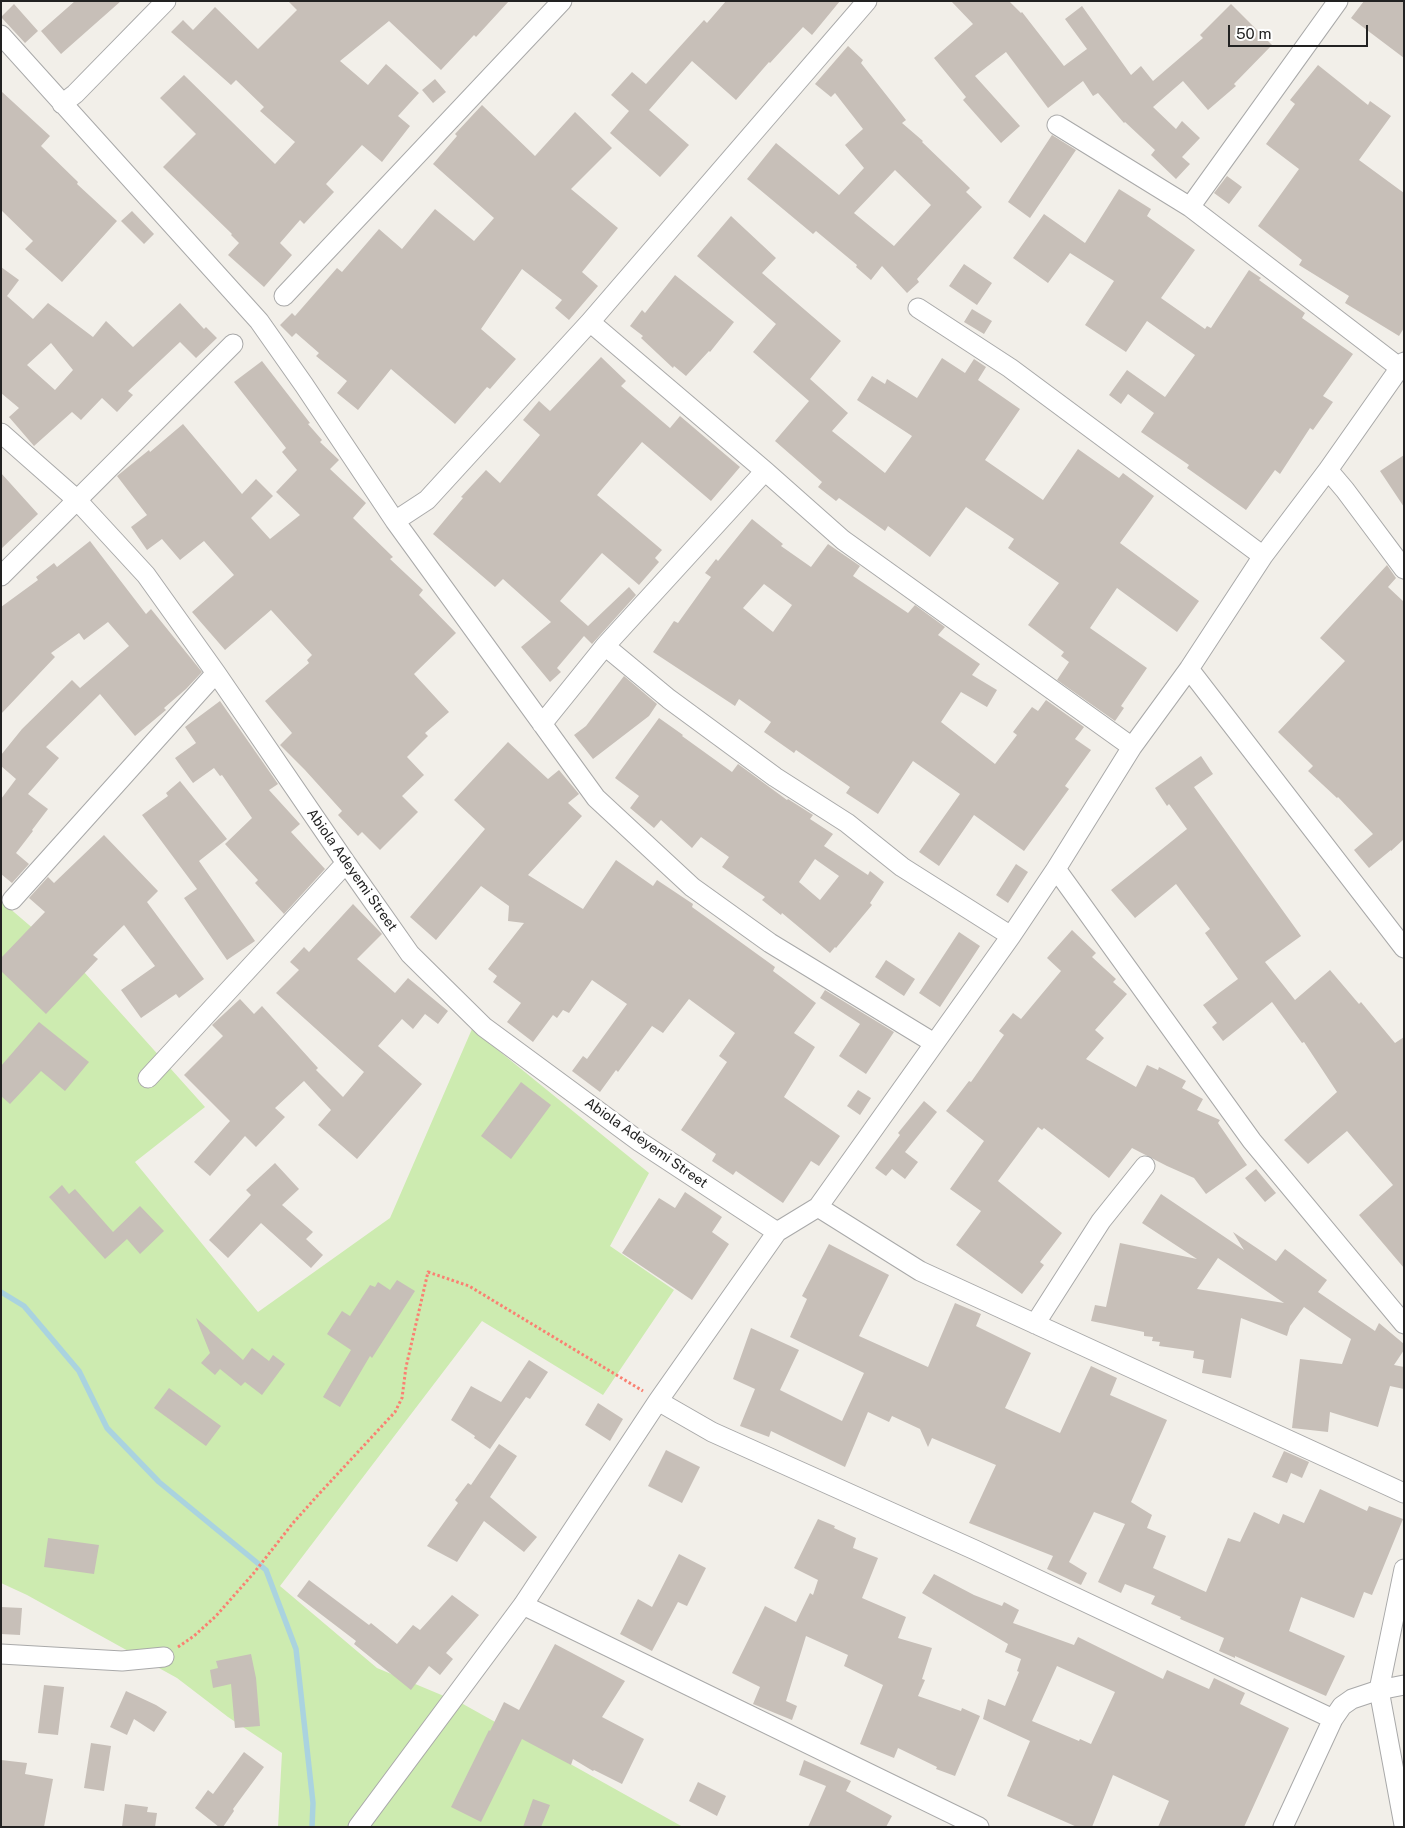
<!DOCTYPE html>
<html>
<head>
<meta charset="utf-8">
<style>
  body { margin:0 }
  #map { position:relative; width:1405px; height:1828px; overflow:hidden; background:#f2efe9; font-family:"Public Sans",sans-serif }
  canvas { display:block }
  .frame { position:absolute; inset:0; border:2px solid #222; pointer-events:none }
  .scale { position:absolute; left:1228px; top:25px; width:140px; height:22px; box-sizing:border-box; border:2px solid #222; border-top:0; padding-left:6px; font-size:15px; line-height:18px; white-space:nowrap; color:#222; -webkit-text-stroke:4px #fff; paint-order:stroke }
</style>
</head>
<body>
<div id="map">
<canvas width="1405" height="1828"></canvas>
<div class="frame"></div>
<div class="scale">50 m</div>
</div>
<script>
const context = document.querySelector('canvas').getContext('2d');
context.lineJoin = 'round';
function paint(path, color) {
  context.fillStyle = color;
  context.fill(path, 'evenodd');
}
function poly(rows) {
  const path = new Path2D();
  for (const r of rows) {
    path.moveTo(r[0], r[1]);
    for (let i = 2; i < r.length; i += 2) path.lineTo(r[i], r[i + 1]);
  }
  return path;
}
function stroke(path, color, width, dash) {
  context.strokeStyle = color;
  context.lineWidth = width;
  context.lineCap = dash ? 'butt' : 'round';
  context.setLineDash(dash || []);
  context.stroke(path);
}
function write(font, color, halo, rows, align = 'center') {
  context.font = font + ' "Public Sans",sans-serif';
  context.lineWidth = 5;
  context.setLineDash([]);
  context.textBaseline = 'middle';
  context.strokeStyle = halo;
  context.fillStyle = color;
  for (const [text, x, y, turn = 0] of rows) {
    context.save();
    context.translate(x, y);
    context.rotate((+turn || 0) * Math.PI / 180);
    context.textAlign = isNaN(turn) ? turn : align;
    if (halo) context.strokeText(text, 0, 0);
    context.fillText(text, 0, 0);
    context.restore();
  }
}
paint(poly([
  [1,901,84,972,205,1107,135,1162,258,1312,390,1218,472,1029,649,1173,610,1246,674,1290,603,1395,482,1321,280,1586,377,1668,463,1704,683,1827,278,1827,282,1753,228,1717,177,1678,27,1595,1,1583]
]), '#cdebb0');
stroke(poly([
  [1,1292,24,1306,79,1371,107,1428,159,1482,266,1570,296,1649,313,1803,312,1827]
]), '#aad3df', 5.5);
paint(poly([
  [75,1,121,1,61,54,41,31],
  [288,1,509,1,476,37,474,35,441,70,389,21,340,61,368,85,386,64,419,93,398,116,410,126,382,162,362,145,326,184,334,192,304,224,300,220,280,243,292,255,264,287,228,255,239,243,231,235,232,234,163,167,196,134,160,98,184,75,275,164,295,142,260,111,264,107,236,80,231,85,171,32,183,20,193,30,215,7,258,49,297,10],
  [726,1,840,1,812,35,803,27,770,63,769,62,736,100,692,61,649,110,689,145,660,177,610,133,629,111,611,95,632,72,646,84,704,20,707,23],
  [951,1,1009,1,1021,13,1022,12,1064,66,1087,49,1065,19,1082,6,1131,75,1141,66,1153,81,1203,38,1200,35,1231,4,1272,45,1234,84,1236,86,1208,110,1183,81,1153,107,1176,129,1182,121,1200,138,1182,157,1190,164,1176,179,1151,155,1155,150,1125,122,1124,123,1098,93,1093,96,1083,81,1048,108,1006,52,975,76,1020,126,1001,143,963,100,966,97,934,58,973,24],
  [1364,1,1404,1,1404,58,1351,18],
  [14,4,38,31,25,43,1,17],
  [848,46,863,60,861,63,906,120,902,123,923,141,922,142,970,188,966,192,982,207,917,279,919,282,907,293,882,266,871,280,856,267,857,265,816,231,813,234,747,179,776,143,839,195,864,168,845,145,863,129,835,93,831,97,815,84],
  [895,170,931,205,894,246,854,213],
  [1318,65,1368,105,1370,101,1391,116,1359,160,1404,193,1404,328,1399,336,1345,303,1349,296,1299,265,1302,260,1258,226,1299,169,1266,144,1295,104,1290,100],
  [435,79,446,92,433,103,422,90],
  [1,91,50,136,41,146,78,182,77,184,117,221,62,282,25,249,33,241,1,210],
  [482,105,535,156,575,112,612,148,571,189,618,228,582,272,598,286,569,320,555,308,562,300,522,269,481,329,516,359,490,389,487,387,455,424,391,369,358,410,337,393,347,381,316,356,319,353,296,333,292,337,280,325,292,313,295,316,337,268,342,272,379,229,402,249,435,209,474,241,494,218,433,164,457,136,455,134],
  [1052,135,1076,150,1030,218,1008,202],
  [1227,176,1242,187,1229,204,1214,193],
  [1119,189,1151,209,1147,216,1195,250,1161,298,1205,329,1207,326,1211,328,1249,270,1261,278,1259,280,1305,313,1302,318,1353,354,1323,396,1333,402,1313,430,1310,428,1280,474,1275,470,1246,510,1187,468,1189,465,1141,432,1154,413,1128,394,1121,404,1109,395,1127,370,1165,397,1195,355,1147,321,1126,352,1085,325,1114,281,1070,253,1048,283,1013,258,1044,214,1085,243],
  [132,211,154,234,144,244,121,221],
  [731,216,776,258,762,273,841,341,810,379,848,413,832,431,885,473,912,436,857,400,872,376,885,384,887,379,917,398,942,358,965,373,974,359,986,367,978,380,1020,409,985,460,1043,500,1078,449,1119,478,1123,473,1154,496,1120,543,1199,601,1177,632,1117,588,1090,628,1147,668,1121,706,1124,708,1115,721,1057,680,1069,662,1061,656,1064,652,1028,625,1059,583,1008,548,1014,539,966,507,930,557,888,526,885,531,839,498,836,501,818,487,822,482,775,441,809,401,753,352,776,324,697,256],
  [964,264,992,283,977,305,949,286],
  [1,267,19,280,7,296,33,319,48,303,93,337,106,321,133,347,180,303,204,329,206,327,217,338,196,358,180,342,128,391,133,395,117,412,102,398,81,420,72,412,34,446,9,417,19,408,1,393],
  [51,343,73,370,55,390,27,365],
  [675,275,734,322,710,352,709,351,686,376,674,366,673,368,641,338,643,336,630,326,642,310,645,313],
  [972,309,992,321,984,334,964,322],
  [601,357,626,381,621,386,670,428,680,416,740,467,711,501,642,442,597,495,662,550,655,558,659,562,639,585,602,553,560,601,588,626,629,587,636,595,592,644,584,636,557,668,561,672,550,682,521,647,551,622,503,579,495,587,433,534,463,498,461,497,486,470,500,483,540,435,523,420,539,401,550,411],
  [262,361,310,423,308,424,322,440,320,442,339,460,330,469,366,503,353,518,393,557,390,559,423,590,419,595,456,633,414,674,449,712,425,733,428,736,407,757,424,775,402,796,418,812,380,850,362,832,358,836,338,815,342,811,305,770,280,745,292,733,265,701,309,663,307,660,312,655,271,610,225,650,192,612,234,575,204,541,180,560,162,539,147,550,131,527,147,515,117,476,149,450,150,452,183,424,242,494,256,479,273,496,251,518,270,539,300,515,276,492,297,470,282,452,286,448,234,382],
  [1404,455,1404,507,1380,471],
  [1,473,38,514,1,549],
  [752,519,783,544,781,546,811,567,828,544,860,566,853,576,908,613,915,605,945,627,938,635,980,664,972,675,997,690,987,707,961,692,941,722,995,764,1017,735,1013,732,1032,707,1038,711,1046,700,1084,727,1075,739,1091,750,1065,786,1069,789,1024,851,974,815,939,866,919,852,960,794,913,761,878,814,846,793,850,787,796,750,794,753,764,732,771,722,739,699,735,706,653,652,674,621,678,623,711,577,705,573,716,559,718,561],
  [764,584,792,605,773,632,743,608],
  [90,541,146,614,151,609,202,672,186,689,164,708,166,710,135,736,100,694,46,747,59,758,28,794,48,809,32,830,33,831,16,853,29,864,12,883,1,874,1,799,16,779,1,766,1,755,22,729,72,680,80,688,129,646,108,622,84,640,79,633,51,653,55,657,1,714,1,607,38,580,36,577,54,563,57,567],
  [1387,565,1396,578,1388,587,1404,602,1404,839,1391,851,1391,850,1369,868,1354,850,1373,834,1338,797,1337,798,1308,771,1313,766,1278,732,1345,661,1320,638],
  [624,676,657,704,649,716,593,759,574,735,586,726],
  [220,701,278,784,269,790,300,824,291,832,325,869,284,914,255,883,258,880,225,844,252,818,222,775,220,776,214,768,193,783,175,758,196,743,185,727],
  [659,718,683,735,682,736,732,772,738,764,787,800,788,799,813,815,810,819,833,834,824,846,868,875,870,871,884,882,870,903,872,905,836,948,835,947,830,953,782,913,781,915,762,900,765,897,722,867,729,857,701,837,692,848,661,820,654,828,630,808,639,796,615,778],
  [815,859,839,876,820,900,799,882],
  [508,742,548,779,559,770,579,794,568,803,582,816,528,875,583,909,616,860,653,886,657,880,693,904,692,907,775,967,773,971,816,1003,794,1033,815,1047,784,1097,840,1136,819,1166,811,1161,783,1203,736,1171,733,1175,712,1161,716,1154,681,1130,727,1062,719,1056,735,1033,689,999,663,1033,652,1026,618,1072,616,1070,600,1092,572,1071,583,1056,587,1059,627,1004,592,980,569,1013,563,1010,557,1018,553,1015,533,1042,507,1022,521,1003,493,982,497,976,488,969,524,923,508,921,509,906,481,886,436,940,410,917,485,829,454,800],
  [1201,756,1213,774,1194,787,1301,936,1265,962,1295,1000,1330,970,1359,1004,1361,1002,1395,1043,1404,1037,1404,1268,1359,1215,1393,1185,1347,1131,1308,1164,1284,1140,1337,1092,1304,1042,1302,1043,1272,1002,1223,1041,1212,1027,1217,1023,1203,1005,1238,979,1205,933,1210,929,1176,884,1135,918,1111,890,1187,829,1169,804,1167,806,1155,788],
  [180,781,227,839,199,861,255,941,227,960,184,898,197,889,142,815,168,796,166,793],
  [104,835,158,891,147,902,204,979,179,998,176,994,141,1018,121,990,155,966,124,925,93,955,98,959,46,1014,1,971,1,958,45,912,29,898,48,877,54,883],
  [1016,864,1028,872,1008,903,996,895],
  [353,904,382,934,357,959,395,993,408,978,448,1011,438,1024,425,1014,413,1029,402,1019,378,1046,422,1084,357,1159,318,1125,331,1110,304,1081,275,1108,285,1117,256,1147,245,1136,210,1176,194,1162,230,1121,184,1075,223,1036,212,1025,240,999,254,1014,262,1006,318,1068,316,1070,343,1097,364,1072,276,993,299,970,290,962,304,947,309,952],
  [1072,930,1096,953,1092,957,1116,979,1113,982,1127,994,1095,1030,1104,1038,1086,1059,1136,1087,1147,1065,1158,1070,1159,1067,1186,1081,1182,1088,1203,1099,1197,1110,1220,1120,1218,1123,1247,1165,1206,1194,1194,1178,1167,1166,1132,1148,1109,1178,1044,1128,1042,1130,1038,1127,998,1181,1062,1233,1040,1262,1044,1265,1022,1294,956,1245,981,1211,950,1189,984,1141,946,1111,969,1081,971,1082,1004,1035,999,1031,1013,1013,1021,1019,1061,971,1047,958],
  [959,932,980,946,940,1007,919,993],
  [886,960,915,979,904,996,875,977],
  [825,990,894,1032,866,1074,839,1056,860,1024,820,998],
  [39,1022,89,1062,65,1091,41,1071,10,1104,1,1096,1,1066],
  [521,1082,551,1105,511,1159,481,1136],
  [858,1090,871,1098,860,1115,847,1106],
  [924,1101,937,1112,905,1152,918,1162,905,1179,892,1169,886,1176,875,1168,900,1135,898,1133],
  [275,1163,299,1189,282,1205,313,1232,306,1239,323,1255,311,1268,261,1223,228,1258,209,1240,251,1195,246,1190],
  [1256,1169,1276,1193,1265,1202,1245,1178],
  [62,1185,69,1194,75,1189,113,1232,140,1206,164,1231,140,1254,127,1239,105,1259,49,1197],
  [685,1192,722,1217,712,1232,729,1244,692,1300,622,1253,659,1198,675,1208],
  [1161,1194,1244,1250,1233,1232,1276,1261,1285,1249,1327,1280,1318,1292,1375,1331,1379,1323,1404,1344,1404,1350,1394,1365,1404,1367,1404,1389,1390,1386,1378,1427,1330,1412,1328,1432,1292,1428,1300,1359,1342,1364,1351,1339,1304,1307,1290,1326,1287,1336,1241,1318,1231,1378,1202,1373,1204,1360,1193,1358,1194,1351,1159,1346,1160,1342,1152,1341,1153,1337,1144,1336,1144,1332,1091,1321,1095,1305,1106,1307,1120,1243,1197,1259,1142,1223],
  [1218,1258,1284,1303,1197,1289],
  [829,1244,889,1275,859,1336,928,1367,955,1303,981,1314,976,1326,1031,1353,1005,1408,1060,1433,1091,1366,1117,1378,1110,1395,1167,1420,1131,1502,1152,1515,1147,1528,1166,1536,1153,1568,1206,1592,1228,1538,1240,1542,1254,1512,1279,1524,1283,1514,1304,1523,1320,1489,1367,1511,1369,1506,1403,1519,1372,1595,1364,1592,1354,1618,1301,1597,1289,1631,1345,1656,1326,1696,1235,1656,1235,1658,1219,1651,1224,1638,1180,1619,1181,1617,1151,1604,1155,1596,1125,1584,1121,1593,1098,1582,1125,1524,1094,1512,1069,1562,1087,1573,1081,1585,1047,1569,1053,1556,969,1523,996,1465,932,1438,928,1447,920,1429,892,1416,889,1422,868,1412,845,1467,771,1431,769,1437,740,1426,755,1389,733,1379,751,1328,799,1350,780,1390,842,1421,864,1373,790,1337,807,1299,802,1296],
  [397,1280,415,1291,372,1358,370,1356,340,1407,323,1397,351,1350,327,1334,342,1311,350,1316,370,1285,375,1287,378,1282,390,1290],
  [196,1318,243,1360,252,1348,269,1361,273,1355,285,1364,262,1395,245,1382,241,1386,220,1369,215,1375,201,1363,210,1353],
  [529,1360,548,1372,530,1399,526,1397,490,1449,474,1438,475,1436,451,1420,471,1386,501,1402],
  [169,1388,221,1426,206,1446,154,1408],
  [598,1403,623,1419,610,1441,585,1425],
  [499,1444,517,1456,490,1497,537,1537,524,1552,484,1521,457,1562,427,1546,458,1503,455,1500,468,1483,471,1485],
  [666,1450,700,1467,682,1503,648,1486],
  [1284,1451,1309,1462,1302,1478,1291,1473,1287,1483,1272,1477],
  [818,1519,835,1526,834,1528,856,1538,853,1548,878,1558,862,1598,906,1617,898,1638,932,1648,922,1679,925,1680,918,1696,961,1711,962,1708,980,1716,955,1776,936,1769,937,1767,898,1748,894,1758,860,1744,883,1685,844,1666,848,1655,806,1636,786,1701,797,1706,792,1720,753,1704,760,1687,732,1673,765,1606,796,1622,810,1593,813,1595,818,1580,794,1568],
  [48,1538,99,1545,94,1574,44,1567],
  [679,1554,706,1568,687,1606,678,1602,652,1651,620,1634,638,1599,652,1607],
  [934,1574,974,1595,1002,1606,1004,1602,1019,1610,1013,1623,1074,1645,1078,1637,1163,1679,1167,1670,1209,1689,1214,1678,1245,1693,1240,1704,1289,1728,1244,1827,1158,1827,1169,1801,1113,1775,1092,1827,1077,1827,1007,1796,1030,1741,983,1719,988,1699,1005,1706,1019,1672,1017,1671,1021,1659,1005,1652,1008,1644,922,1593],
  [1057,1666,1115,1692,1091,1744,1080,1739,1079,1741,1032,1721],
  [309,1580,369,1625,371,1623,397,1644,413,1625,420,1630,452,1595,479,1615,446,1653,453,1659,440,1675,429,1666,411,1690,354,1644,356,1641,297,1596],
  [1,1607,22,1608,20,1635,1,1634],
  [555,1644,625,1681,602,1717,644,1739,622,1784,594,1770,593,1771,573,1759,571,1765,522,1739,481,1822,451,1807,489,1730,490,1731,504,1702,519,1710],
  [251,1654,256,1678,260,1726,235,1728,231,1684,213,1688,210,1670,218,1668,216,1661],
  [44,1685,64,1687,58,1735,38,1733],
  [126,1691,156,1705,167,1712,154,1732,134,1719,127,1735,110,1727],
  [91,1743,111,1746,104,1791,84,1788],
  [244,1752,264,1767,233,1809,234,1811,223,1827,219,1827,195,1808,208,1790,213,1794],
  [1,1760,27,1763,25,1774,53,1779,44,1827,1,1827],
  [804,1760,851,1781,846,1791,892,1816,886,1827,808,1827,826,1786,799,1775],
  [698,1782,726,1796,717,1816,689,1801],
  [533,1799,550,1805,541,1827,523,1827],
  [125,1804,148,1807,147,1812,157,1813,155,1827,122,1827]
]), '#c7bfb8');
const minor = poly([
  [1,35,259,321,304,385,395,521,596,798,692,887,770,943,934,1043],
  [62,104,75,94,166,1],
  [1057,125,1190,207,1400,368],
  [1190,207,1338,1],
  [284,296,562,1],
  [918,308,1010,368,1263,556],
  [590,322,765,471,843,540,1132,747],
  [1,433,76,499,146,575,216,673,346,863,410,954,484,1027,640,1142,777,1232],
  [1328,470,1345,490,1404,569],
  [395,521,427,500,590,322,867,1],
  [1,576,233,344],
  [605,646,669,699,775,777,847,823,902,867,1011,936],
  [1189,669,1404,948],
  [542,724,605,646,765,471],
  [1056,869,1252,1141,1404,1324],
  [12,900,216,673],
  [148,1078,346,863],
  [818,1207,920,1271,1404,1493],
  [1035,1324,1101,1221,1145,1166],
  [658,1401,712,1432,975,1550,1333,1719],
  [1404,1569,1379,1690,1404,1825],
  [523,1605,979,1827],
  [1,1654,122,1661,164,1657],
  [358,1827,523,1605,658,1401,777,1232,818,1207,1011,936,1056,869,1132,747,1189,669,1263,556,1328,470,1404,362],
  [1283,1827,1333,1719,1342,1706,1352,1699,1379,1690,1404,1685]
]);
stroke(minor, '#a9a9a9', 21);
stroke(poly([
  [178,1647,194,1636,216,1616,253,1574,293,1523,318,1495,395,1412,402,1398,406,1367,428,1272,469,1286,643,1391]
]), '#fa8072', 3, [2.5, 2.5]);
stroke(minor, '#fff', 19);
write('14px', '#222', '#fff', [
  ["Abiola Adeyemi Street",352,870,55],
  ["Abiola Adeyemi Street",646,1143,35]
]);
</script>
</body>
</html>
